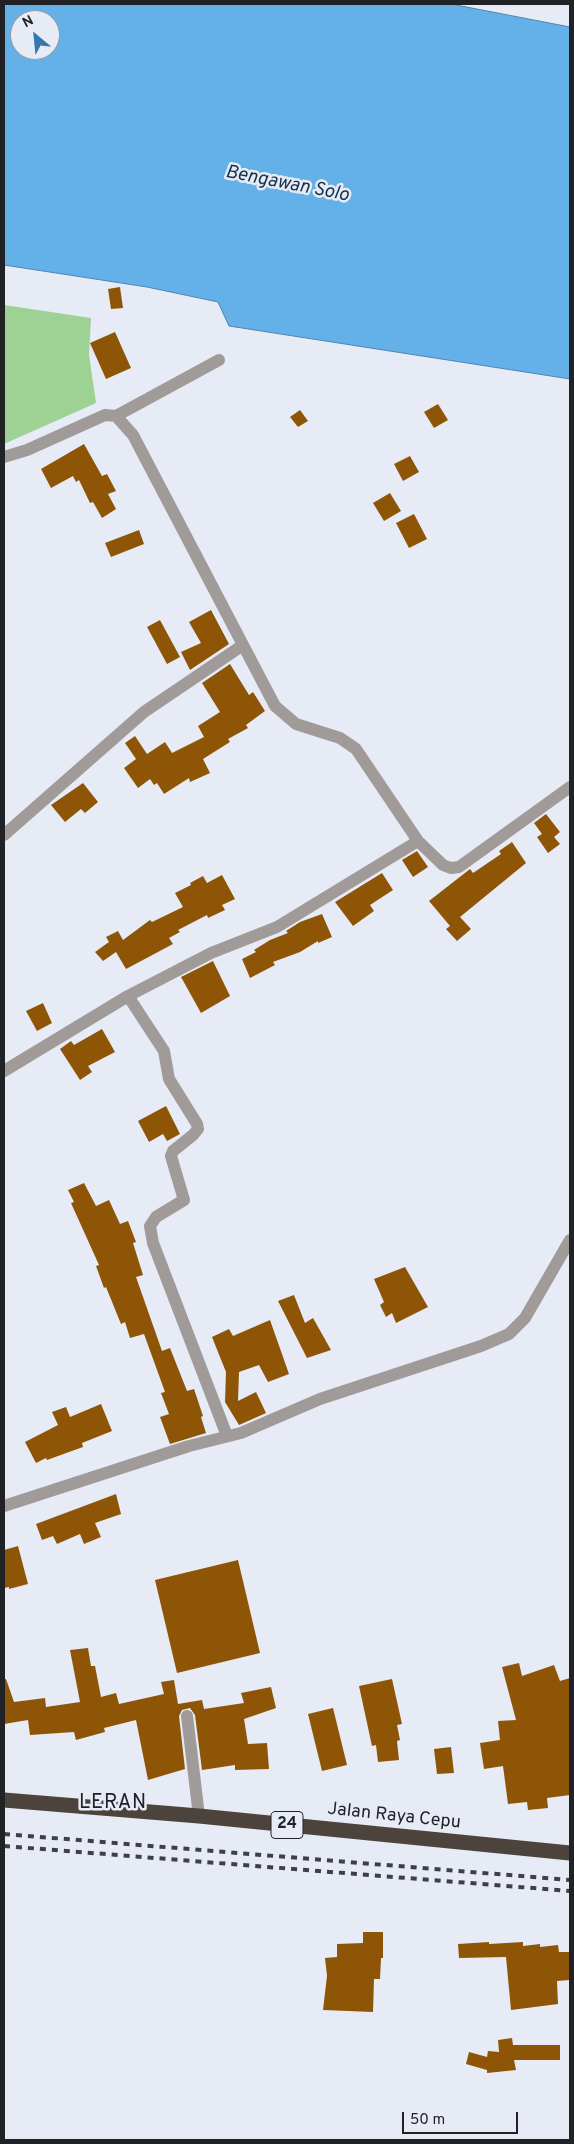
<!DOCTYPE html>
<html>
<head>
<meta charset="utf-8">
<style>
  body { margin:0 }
  #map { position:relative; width:574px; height:2144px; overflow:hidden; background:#e6ebf6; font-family:Overpass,sans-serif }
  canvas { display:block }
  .frame { position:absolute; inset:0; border:5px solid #212226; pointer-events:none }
  .north { position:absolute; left:10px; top:10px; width:50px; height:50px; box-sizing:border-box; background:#e6ebf6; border:1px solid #979ba3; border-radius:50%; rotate:332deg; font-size:14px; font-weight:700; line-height:20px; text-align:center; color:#212226 }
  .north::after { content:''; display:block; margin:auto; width:18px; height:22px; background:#3578ae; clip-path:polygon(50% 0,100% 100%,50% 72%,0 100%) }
  .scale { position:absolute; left:402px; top:2112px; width:116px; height:22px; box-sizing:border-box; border:2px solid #212226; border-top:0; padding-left:6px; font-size:15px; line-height:18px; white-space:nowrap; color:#212226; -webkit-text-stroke:4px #e6ebf6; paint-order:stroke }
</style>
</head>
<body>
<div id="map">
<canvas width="574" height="2144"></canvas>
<div class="frame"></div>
<div class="north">N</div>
<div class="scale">50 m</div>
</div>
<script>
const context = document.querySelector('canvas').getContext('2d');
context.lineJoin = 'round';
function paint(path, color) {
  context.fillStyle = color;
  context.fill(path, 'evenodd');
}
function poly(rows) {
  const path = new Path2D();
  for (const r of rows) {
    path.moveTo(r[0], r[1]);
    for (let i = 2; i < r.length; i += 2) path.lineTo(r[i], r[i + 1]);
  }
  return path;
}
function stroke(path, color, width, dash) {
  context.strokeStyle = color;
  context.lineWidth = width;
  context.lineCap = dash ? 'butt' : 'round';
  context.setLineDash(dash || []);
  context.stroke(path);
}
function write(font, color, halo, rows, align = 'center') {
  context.font = font + ' Overpass,sans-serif';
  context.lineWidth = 5;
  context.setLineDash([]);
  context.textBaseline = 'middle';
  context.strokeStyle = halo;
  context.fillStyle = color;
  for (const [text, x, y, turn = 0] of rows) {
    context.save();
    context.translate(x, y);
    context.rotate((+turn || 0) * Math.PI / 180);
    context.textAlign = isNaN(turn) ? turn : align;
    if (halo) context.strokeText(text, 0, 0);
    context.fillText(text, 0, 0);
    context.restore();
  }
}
paint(poly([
  [4,305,91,318,89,355,96,403,4,444]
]), '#9dd294');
const water = poly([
  [4,4,451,4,570,27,570,379,229,326,218,302,147,287,4,265,4,4],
  [20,20,50,20,50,50,20,50,20,20]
]);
paint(water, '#64b0e8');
stroke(water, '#5085ae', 1);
paint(poly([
  [120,287,123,308,111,309,108,289],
  [115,332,131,368,106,379,90,343],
  [438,404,448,420,434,428,424,412],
  [300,410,308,421,298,427,290,417],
  [84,444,102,476,107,474,116,491,108,494,116,509,102,518,93,502,90,503,79,480,76,482,73,476,51,488,41,469],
  [410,456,419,472,403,481,394,464],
  [390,493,401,511,384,521,373,503],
  [414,514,427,539,409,548,396,523],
  [139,530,144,544,111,557,105,543],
  [211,610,229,644,190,670,181,652,201,643,189,622],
  [160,620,180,657,167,664,147,627],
  [230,664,249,695,253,692,265,711,246,725,248,728,228,739,230,742,203,759,210,773,190,782,189,778,164,794,157,783,154,785,150,779,138,788,124,768,136,759,125,743,135,736,147,754,165,742,172,753,204,737,198,726,220,712,202,683],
  [83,783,98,802,85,813,81,809,65,822,51,805],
  [546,814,560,832,554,837,560,844,548,853,537,837,542,834,534,823],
  [512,842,526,863,460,917,471,929,457,941,446,929,450,926,429,901,470,869,473,873,501,854,499,851],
  [417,851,428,867,413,877,402,860],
  [382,873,393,890,370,905,374,911,353,926,335,902],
  [222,875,235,899,222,905,225,910,208,918,207,915,178,930,180,932,169,938,173,944,126,969,116,952,103,961,95,952,109,942,106,937,118,931,123,940,150,920,152,922,183,907,175,893,191,885,190,883,203,876,207,883],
  [322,914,332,937,318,943,318,941,300,952,273,962,275,965,250,978,242,959,256,952,254,950,270,940,288,933,286,931,300,922],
  [213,961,230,996,201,1013,181,977],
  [43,1003,52,1023,37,1031,26,1011],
  [102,1029,115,1052,88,1066,92,1072,80,1080,60,1049,71,1041,74,1045],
  [166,1106,180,1134,167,1141,163,1134,149,1142,138,1121],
  [84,1183,96,1206,109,1200,120,1224,128,1221,136,1242,133,1243,143,1275,136,1277,162,1351,170,1348,187,1391,194,1389,203,1416,201,1417,206,1433,170,1444,160,1417,169,1414,161,1393,165,1392,144,1334,130,1338,125,1322,121,1324,106,1287,104,1288,96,1266,99,1265,71,1203,74,1202,68,1190],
  [405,1267,428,1307,396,1323,392,1313,386,1317,380,1305,384,1302,374,1279],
  [294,1295,305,1323,313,1318,331,1350,307,1358,278,1301],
  [270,1320,289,1374,268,1382,259,1365,239,1372,238,1401,256,1392,266,1413,239,1425,225,1402,226,1372,212,1337,229,1329,233,1336],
  [101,1404,112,1431,82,1443,83,1447,69,1452,47,1460,46,1458,36,1463,25,1442,58,1425,52,1412,66,1407,70,1417],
  [116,1494,121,1514,95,1523,101,1537,84,1544,80,1534,57,1544,53,1536,42,1540,36,1524],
  [18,1546,28,1584,9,1589,9,1587,4,1588,4,1550],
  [238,1560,260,1653,177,1673,155,1580],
  [88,1648,91,1666,95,1666,101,1697,116,1693,119,1704,164,1694,161,1682,174,1680,178,1704,202,1700,204,1709,244,1703,241,1693,271,1687,276,1708,244,1719,248,1744,267,1743,269,1769,235,1770,235,1765,202,1770,195,1715,190,1708,182,1710,179,1716,185,1769,148,1780,136,1720,104,1728,105,1732,76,1740,74,1732,30,1735,28,1720,4,1724,4,1679,6,1679,14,1702,45,1698,46,1707,80,1702,70,1650],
  [519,1663,522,1676,554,1665,560,1681,570,1678,570,1795,547,1798,548,1808,528,1810,527,1802,508,1804,503,1766,484,1769,480,1743,500,1740,498,1721,516,1720,502,1667],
  [392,1679,402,1724,397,1725,400,1740,397,1741,399,1760,378,1762,376,1745,372,1746,359,1686],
  [333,1708,347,1765,322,1771,308,1714],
  [451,1747,454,1773,437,1774,434,1749],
  [363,1932,383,1932,383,1958,381,1958,380,1979,374,1979,373,2012,323,2010,327,1976,325,1958,337,1957,337,1944,363,1943],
  [489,1942,489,1944,523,1942,523,1946,540,1944,540,1947,558,1945,559,1952,570,1952,570,1980,557,1981,558,2004,511,2010,506,1957,459,1958,458,1944],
  [512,2038,513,2045,560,2045,560,2060,514,2060,516,2070,487,2073,487,2070,466,2064,469,2052,487,2057,488,2051,499,2052,498,2040]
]), '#8f5507');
stroke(poly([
  [116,416,219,360],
  [4,457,27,450,105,415,116,416,133,435,275,706,296,724,340,738,356,749,418,841,443,865,451,868,459,867,570,787],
  [4,835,144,712,243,645],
  [128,996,164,1051,169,1079,197,1124,198,1129,193,1135,173,1151,171,1156,184,1200,156,1217,150,1226,153,1243,227,1436],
  [4,1071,128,996,211,953,277,927,418,841],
  [4,1506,189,1446,241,1433,320,1399,481,1346,509,1334,525,1318,570,1240],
  [187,1716,199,1816]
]), '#a09b98', 12);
stroke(poly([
  [4,1800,199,1816,570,1853]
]), '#4c433d', 15);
stroke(poly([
  [4,1834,570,1880],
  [4,1846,570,1891]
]), '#3e4045', 4, [6, 6]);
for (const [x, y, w] of [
  [287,1825,32]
]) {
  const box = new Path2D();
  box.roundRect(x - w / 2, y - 13.5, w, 27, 4);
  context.fillStyle = '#e6ebf6';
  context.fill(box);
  stroke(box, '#212226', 1);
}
write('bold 16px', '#212226', null, [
  ["24",287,1825]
]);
write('18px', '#212226', '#e6ebf6', [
  ["Jalan Raya Cepu",394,1817,6]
]);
write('italic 19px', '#113249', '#e6ebf6', [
  ["Bengawan Solo",287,185,11]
]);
context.letterSpacing = '1px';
write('20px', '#212226', '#e6ebf6', [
  ["LERAN",113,1804]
]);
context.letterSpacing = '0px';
</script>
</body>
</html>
